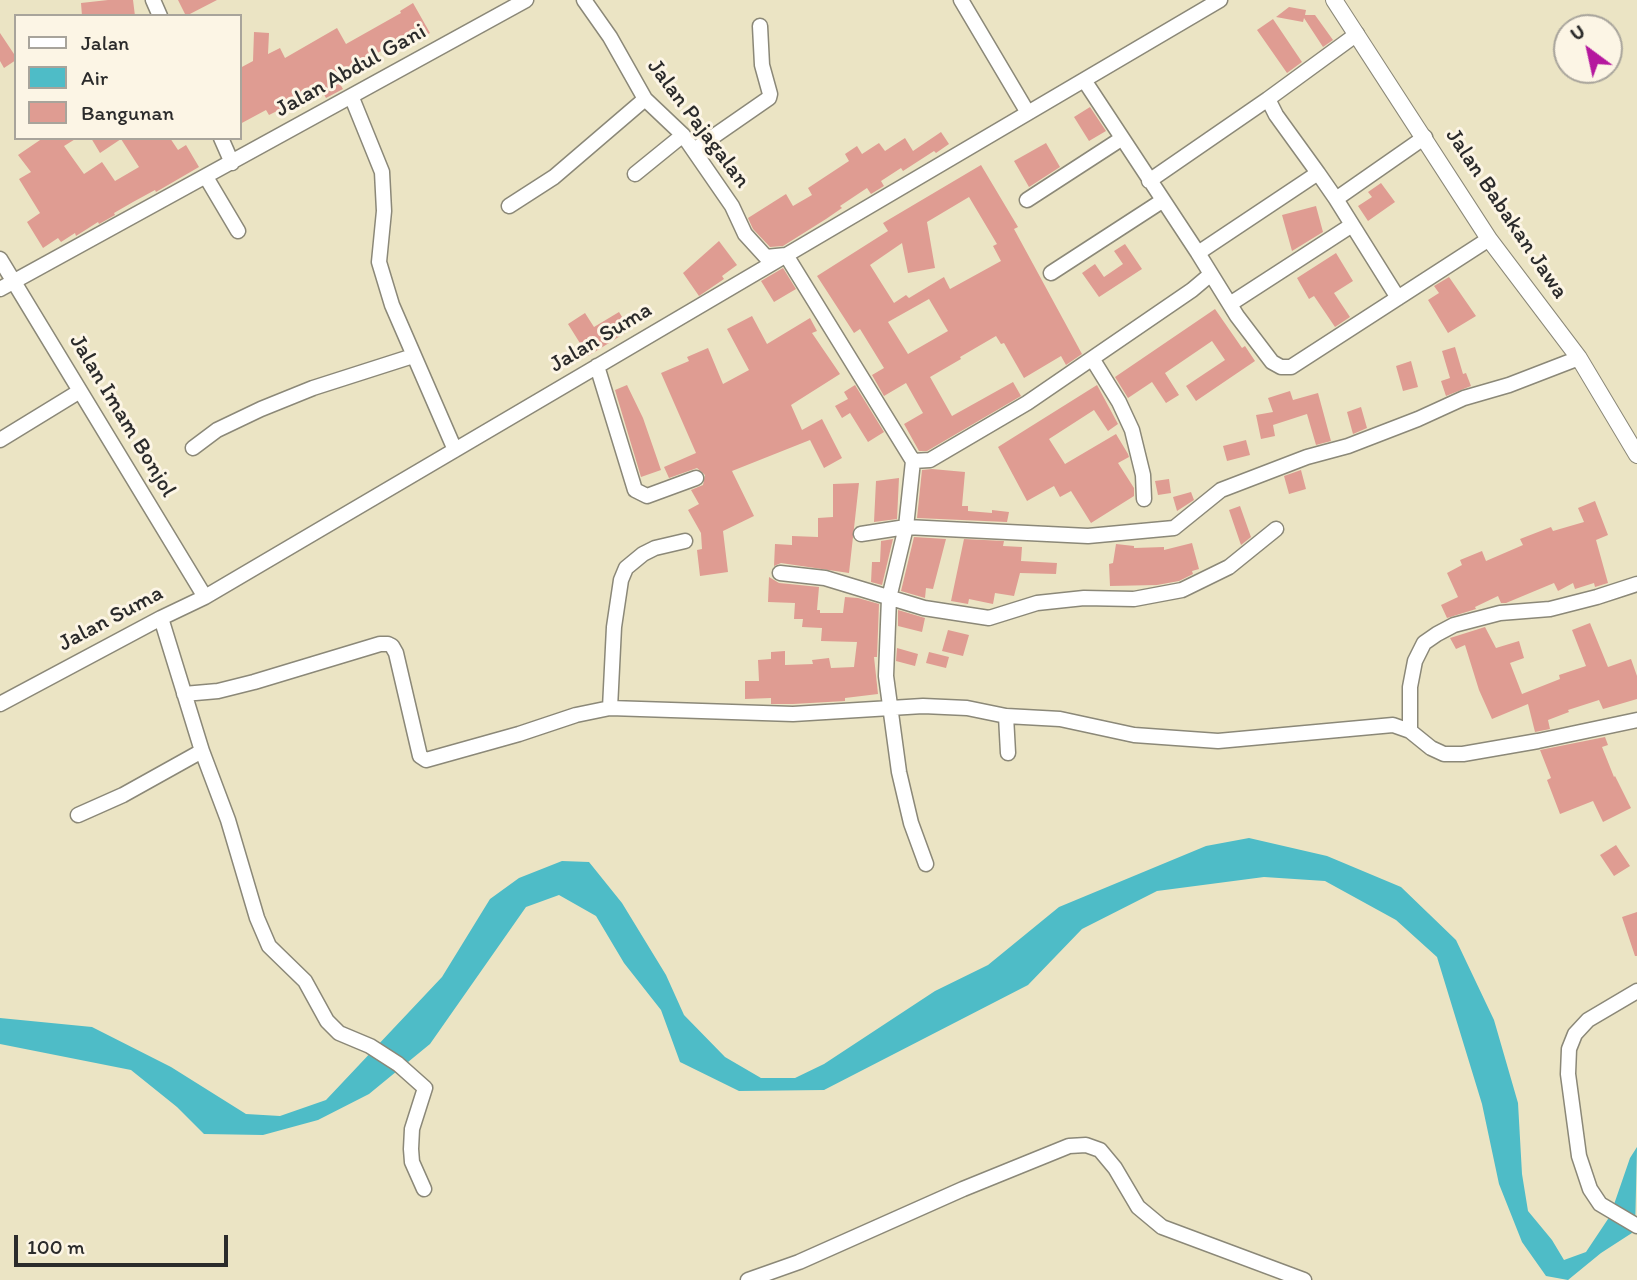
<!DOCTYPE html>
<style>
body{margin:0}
#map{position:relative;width:1637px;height:1280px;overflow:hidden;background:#ebe4c4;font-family:Itim,sans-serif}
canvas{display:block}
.legend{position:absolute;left:14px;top:14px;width:228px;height:126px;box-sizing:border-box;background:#fcf5e5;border:2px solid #a8a49b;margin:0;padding:9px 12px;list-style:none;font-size:21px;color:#2b2b2b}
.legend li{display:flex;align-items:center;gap:14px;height:35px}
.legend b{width:35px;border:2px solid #a8a49b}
.north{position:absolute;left:1553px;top:14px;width:70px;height:70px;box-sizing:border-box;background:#fcf5e5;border:2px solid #a8a49b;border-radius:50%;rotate:327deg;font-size:19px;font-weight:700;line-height:28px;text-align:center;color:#2b2b2b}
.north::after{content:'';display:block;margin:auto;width:24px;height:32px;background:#b5179e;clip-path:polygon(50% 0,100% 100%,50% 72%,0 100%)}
.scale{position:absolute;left:14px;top:1235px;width:214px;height:32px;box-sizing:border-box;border:4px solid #2b2b2b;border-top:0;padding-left:9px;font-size:21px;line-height:24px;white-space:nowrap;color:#2b2b2b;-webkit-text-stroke:5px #fcf5e5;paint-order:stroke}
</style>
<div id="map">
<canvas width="1637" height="1280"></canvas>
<ul class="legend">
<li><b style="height:9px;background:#fff"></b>Jalan</li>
<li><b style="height:19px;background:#4ebcc7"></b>Air</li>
<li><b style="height:19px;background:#df9c92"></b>Bangunan</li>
</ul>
<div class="north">U</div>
<div class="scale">100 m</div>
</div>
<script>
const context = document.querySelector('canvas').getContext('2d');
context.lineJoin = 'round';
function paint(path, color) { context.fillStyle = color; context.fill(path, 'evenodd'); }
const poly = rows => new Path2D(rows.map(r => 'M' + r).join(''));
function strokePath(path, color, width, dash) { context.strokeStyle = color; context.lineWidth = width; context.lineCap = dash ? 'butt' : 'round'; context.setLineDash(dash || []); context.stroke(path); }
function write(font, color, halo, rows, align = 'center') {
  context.font = font + ' Itim,sans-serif'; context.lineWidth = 6; context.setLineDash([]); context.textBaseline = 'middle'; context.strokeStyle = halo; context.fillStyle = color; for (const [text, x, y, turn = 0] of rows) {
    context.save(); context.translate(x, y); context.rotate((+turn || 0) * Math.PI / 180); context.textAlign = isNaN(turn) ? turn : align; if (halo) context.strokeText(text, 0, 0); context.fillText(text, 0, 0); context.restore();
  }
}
const water = poly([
 [1249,838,1327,856,1401,887,1456,940,1494,1020,1518,1103,1522,1174,1528,1211,1552,1240,1564,1260,1586,1252,1610,1216,1630,1158,1637,1147,1635,1231,1601,1253,1568,1280,1546,1276,1522,1242,1499,1184,1482,1104,1437,957,1396,920,1325,881,1264,877,1157,891,1082,929,1028,985,824,1090,739,1091,680,1062,661,1010,624,963,596,916,559,895,526,907,430,1044,369,1094,318,1120,263,1135,204,1134,177,1107,131,1070,0,1044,0,1018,92,1027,171,1067,246,1114,280,1116,326,1100,442,977,490,899,519,878,562,861,589,862,622,903,666,975,684,1015,725,1057,761,1078,795,1078,824,1064,935,991,988,965,1059,907,1206,846]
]);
const building = poly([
 [108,0,133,0,135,16,82,16,81,3],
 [178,0,217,0,186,16],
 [413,3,430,33,392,56,390,53,384,56,381,51,335,76,343,89,326,98,321,89,269,115,266,110,240,124,240,68,253,61,254,32,269,33,268,54,280,48,285,58,337,28,346,44,401,13,400,11],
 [1289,7,1306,10,1305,15,1315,15,1333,40,1323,47,1304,18,1303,22,1276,17],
 [1273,19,1302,62,1287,73,1257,30],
 [0,33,16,57,16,60,4,68,0,61],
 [1090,107,1106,131,1089,141,1074,117],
 [941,132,949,144,936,153,934,151,903,171,901,168,881,181,884,186,871,194,867,188,840,206,842,208,826,219,783,246,770,247,753,229,748,218,786,194,793,206,812,195,808,188,849,161,845,154,857,146,862,154,879,143,885,151,905,138,913,151],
 [43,138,77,138,64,146,84,174,102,162,115,181,139,167,121,139,100,153,91,138,170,138,178,150,186,145,199,167,156,192,155,190,133,202,114,213,115,215,99,224,98,222,76,236,75,233,61,242,58,238,43,248,27,222,40,213,19,179,31,172,18,155],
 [1046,143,1060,167,1029,187,1014,161],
 [981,165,1018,227,1014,229,1082,354,1066,365,1061,356,1024,378,1004,343,1001,344,996,336,960,357,961,359,930,377,952,416,1013,382,1021,396,927,451,919,451,904,424,923,413,906,383,884,396,872,375,884,368,860,329,854,333,817,276,888,231,883,223],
 [969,197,997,244,993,246,1001,261,950,289,944,277,909,298,906,295,894,303,870,265,902,243,908,273,935,268,927,222],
 [929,299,948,331,908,354,888,322],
 [1381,183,1395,202,1368,221,1358,206,1372,197,1368,192],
 [1316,206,1323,232,1292,251,1282,215],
 [719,241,737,265,722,276,724,279,699,296,683,273],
 [1125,244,1142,269,1099,297,1082,273,1095,264,1104,277,1123,264,1114,251],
 [1336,253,1353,281,1334,293,1350,317,1335,327,1314,296,1309,299,1297,278],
 [783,268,796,289,774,302,761,281],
 [1449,277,1476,316,1448,333,1428,300,1439,293,1434,286],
 [1215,309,1242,348,1245,346,1255,361,1196,401,1186,386,1225,360,1212,341,1165,373,1179,395,1166,403,1152,382,1128,398,1115,377],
 [619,312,630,330,588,356,568,324,585,313,594,327],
 [752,316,767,344,810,318,817,331,812,333,840,374,791,405,802,430,822,419,842,458,824,468,810,440,732,471,754,516,723,531,728,572,700,576,697,550,702,549,701,533,688,510,699,504,691,490,703,485,705,475,697,468,669,478,664,467,696,453,661,373,689,361,687,357,708,348,723,384,749,370,727,329],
 [1455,347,1463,374,1466,373,1471,386,1446,396,1441,381,1450,378,1442,351],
 [1411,361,1418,387,1403,391,1396,366],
 [627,385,643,418,661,470,641,477,615,390],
 [855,385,884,432,868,442,850,413,842,418,835,406,848,399,844,392],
 [1097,385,1118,424,1108,431,1094,410,1049,439,1065,464,1116,434,1128,454,1129,457,1118,463,1134,488,1134,496,1091,523,1071,491,1060,497,1054,486,1027,501,998,447],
 [1290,391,1293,400,1318,393,1331,441,1316,445,1307,414,1273,425,1275,436,1261,439,1256,415,1273,412,1268,398],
 [1361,407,1367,428,1353,434,1347,412],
 [1246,440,1250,455,1227,461,1223,446],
 [932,469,965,472,962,506,968,506,968,511,992,513,992,510,1009,512,1007,522,917,518,922,470],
 [1301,470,1306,489,1289,494,1284,476],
 [899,478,897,519,874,522,876,481],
 [1169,479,1171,493,1158,495,1155,481],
 [859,483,849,573,781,563,774,566,775,544,792,545,792,536,818,537,818,518,833,517,833,484],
 [1191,492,1194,500,1177,511,1173,497],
 [1595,501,1608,535,1596,540,1608,583,1595,587,1594,583,1575,589,1573,583,1558,591,1554,583,1506,603,1501,603,1498,596,1475,607,1476,609,1447,618,1441,605,1458,597,1447,573,1462,565,1460,560,1482,551,1486,561,1523,545,1520,539,1551,527,1553,531,1584,522,1578,508],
 [1240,506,1251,537,1241,545,1229,510],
 [914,537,946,539,933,589,926,588,925,598,901,591],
 [893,539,882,585,871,582,872,562,880,562,881,541],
 [964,539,1004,541,1003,546,1022,547,1021,561,1057,563,1056,574,1020,573,1014,596,995,593,993,604,969,599,968,604,951,601],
 [1192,543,1199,569,1192,571,1193,574,1179,581,1157,585,1110,586,1109,564,1113,563,1116,544,1134,546,1134,548,1164,547,1164,550],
 [769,577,779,583,819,587,817,610,820,610,820,613,843,613,845,597,858,598,879,604,877,657,874,657,878,694,845,698,845,701,793,704,771,704,771,698,745,699,745,681,759,681,758,660,771,659,771,652,785,651,785,665,813,664,812,660,829,658,831,668,854,667,857,642,821,641,822,628,802,627,803,619,794,619,795,603,768,602],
 [898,610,925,618,922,632,898,626],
 [1590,623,1608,667,1631,659,1637,676,1637,699,1603,709,1599,700,1568,710,1569,712,1548,720,1550,729,1535,732,1528,704,1492,719,1479,690,1465,645,1456,649,1450,638,1485,627,1496,648,1519,641,1524,658,1510,663,1522,694,1560,679,1559,675,1586,666,1572,630],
 [948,630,969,635,963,656,942,651],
 [897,648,918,654,915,666,896,661],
 [929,652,949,657,946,668,926,663],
 [1605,737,1608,745,1602,747,1614,777,1615,776,1631,808,1603,822,1593,801,1560,814,1547,780,1551,778,1540,750],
 [1616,845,1630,866,1614,876,1600,855],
 [1637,912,1637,956,1635,956,1622,917]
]);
const minor = poly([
 [153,0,160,16],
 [584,0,610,37,645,99,683,135,732,206,745,234,766,257,786,255,913,461,906,527,1088,536,1174,528,1221,490,1307,457,1348,446,1418,419,1464,398,1509,385,1579,358],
 [961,0,1028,113],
 [1084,80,1198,253],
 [352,98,382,172,384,211,379,262,392,305,455,450],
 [221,138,232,163],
 [694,150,769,98,770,94,762,65,760,26],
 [1318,173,1276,115,1268,99,1357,34],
 [635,174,683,135],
 [206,177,238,231],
 [1149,181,1268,99],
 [1336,199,1398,298],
 [1027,200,1121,139],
 [509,206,554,177,645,99],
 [0,259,205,597],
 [1051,273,1162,201],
 [1211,274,1237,316,1272,362,1281,367,1291,367,1489,239],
 [0,289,526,0],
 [1230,304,1352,225],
 [1093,360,1119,402,1132,430,1143,475,1144,499],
 [597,366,635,490,647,496,696,478],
 [0,440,80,391],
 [193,448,217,430,261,409,313,388,413,356],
 [913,461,930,460,1027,403,1192,290,1211,274,1198,253,1318,173,1336,199,1425,137],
 [861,534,906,527,889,598,886,676,899,772,911,823,926,864],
 [685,541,655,548,643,554,626,568,621,580,614,627,610,708,793,714,923,706,967,708,1006,716,1060,719,1134,735,1218,741,1393,725,1410,731,1431,748,1444,754,1463,754,1538,741,1637,720],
 [780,573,825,578,924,608,989,618,1037,603,1084,598,1134,599,1182,590,1229,567,1276,529],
 [184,694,218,691,254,682,380,644,388,644,392,646,396,653,420,756,426,760,519,734,576,715,610,708],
 [0,704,161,618,205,597,1220,0],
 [1006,716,1008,753],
 [1410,731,1410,687,1415,661,1424,643,1437,634,1454,625,1500,613,1550,609,1597,597,1637,584],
 [202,751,228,820,257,918,269,946,305,981,327,1021,339,1033,370,1046,398,1064,425,1088,412,1129,411,1149,412,1162,424,1189],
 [78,815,123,795,202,751,161,618],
 [1637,991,1588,1020,1575,1034,1569,1049,1568,1074,1579,1156,1590,1189,1600,1204,1637,1226],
 [748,1280,799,1262,963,1189,1069,1146,1086,1145,1100,1150,1115,1168,1138,1207,1162,1227,1304,1280]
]);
const tertiary = poly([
 [1334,0,1489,239,1579,358,1637,455]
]);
const streetNames = [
 ["Jalan Abdul Gani",351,71,-29],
 ["Jalan Pajagalan",698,124,53],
 ["Jalan Babakan Jawa",1506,214,56],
 ["Jalan Suma",601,338,-31],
 ["Jalan Imam Bonjol",122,416,59],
 ["Jalan Suma",111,619,-28]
];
paint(water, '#4ebcc7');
paint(building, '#df9c92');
strokePath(minor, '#8b8878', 17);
strokePath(tertiary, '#8b8878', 18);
strokePath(minor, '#fff', 14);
strokePath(tertiary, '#fff', 16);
write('23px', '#2b2b2b', '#fcf5e5', streetNames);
</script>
